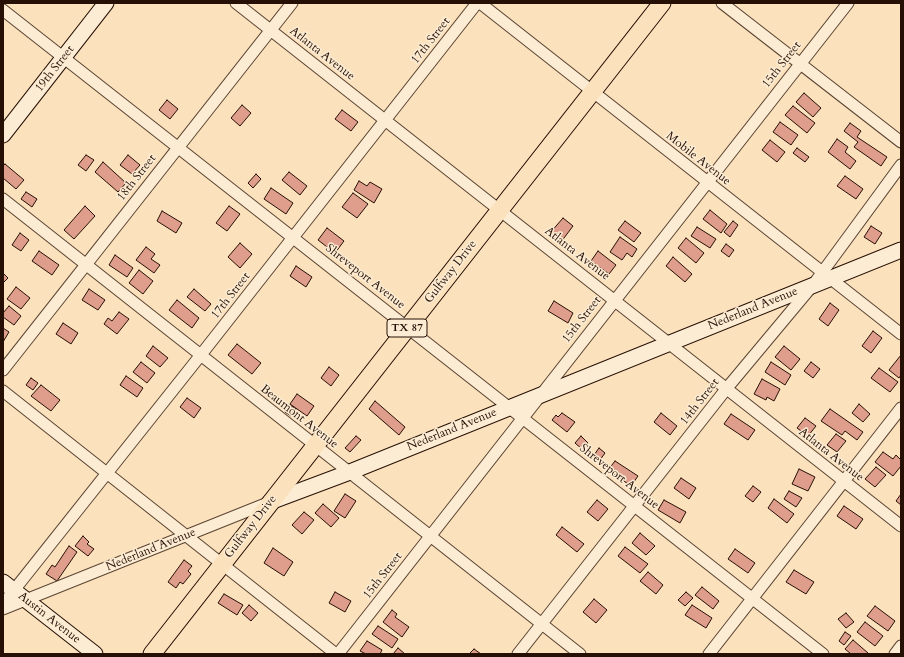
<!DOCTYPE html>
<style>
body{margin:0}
#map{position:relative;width:904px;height:657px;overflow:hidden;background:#fbe1bc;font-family:Cardo,serif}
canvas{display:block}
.frame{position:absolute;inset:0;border:4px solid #260f05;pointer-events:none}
</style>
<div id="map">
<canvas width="904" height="657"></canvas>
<div class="frame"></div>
</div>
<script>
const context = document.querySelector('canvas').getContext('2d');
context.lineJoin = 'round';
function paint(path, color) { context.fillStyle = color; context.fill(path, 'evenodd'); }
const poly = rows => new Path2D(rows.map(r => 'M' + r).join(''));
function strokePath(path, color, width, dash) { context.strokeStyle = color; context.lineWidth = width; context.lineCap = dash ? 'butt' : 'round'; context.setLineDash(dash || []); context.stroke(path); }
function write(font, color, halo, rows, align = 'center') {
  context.font = font + ' Cardo,serif'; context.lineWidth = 3; context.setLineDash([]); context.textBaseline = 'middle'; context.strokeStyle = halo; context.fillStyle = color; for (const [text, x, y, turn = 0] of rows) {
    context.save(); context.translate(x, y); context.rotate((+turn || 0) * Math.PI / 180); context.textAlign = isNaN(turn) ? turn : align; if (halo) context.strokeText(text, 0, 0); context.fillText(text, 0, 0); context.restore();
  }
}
const building = poly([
 [804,93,821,108,813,117,796,102,804,93],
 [167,100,178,109,170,119,159,110,167,100],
 [242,105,251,113,240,126,231,118,242,105],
 [793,106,815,123,807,133,785,115,793,106],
 [342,110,358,122,351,131,335,119,342,110],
 [780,122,798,135,791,145,773,132,780,122],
 [850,123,861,131,857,137,887,157,881,166,854,147,858,142,844,131,850,123],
 [837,139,848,147,845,152,856,161,850,169,828,152,837,139],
 [770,140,785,152,777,162,762,150,770,140],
 [797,148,809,157,805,162,793,153,797,148],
 [86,155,94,160,86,171,78,165,86,155],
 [128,155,140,165,132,174,120,165,128,155],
 [103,162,126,183,118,192,95,172,103,162],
 [5,164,24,180,16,189,3,178,3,166,5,164],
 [289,172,307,186,300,195,282,180,289,172],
 [256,174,261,179,253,188,248,183,256,174],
 [845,176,863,189,856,199,837,186,845,176],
 [359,181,367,186,370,182,382,189,374,203,354,190,359,181],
 [271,188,293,203,286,214,264,199,271,188],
 [26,192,37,199,32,207,21,199,26,192],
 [353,193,368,204,357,218,342,207,353,193],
 [85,206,95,216,74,239,64,230,85,206],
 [229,206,240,214,227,231,216,223,229,206],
 [710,210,727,224,721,233,703,219,710,210],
 [162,211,182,223,176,233,157,221,162,211],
 [563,218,573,226,561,242,550,233,563,218],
 [625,221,641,233,634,242,618,230,625,221],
 [733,221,738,225,730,237,724,232,733,221],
 [871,226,882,233,875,244,864,237,871,226],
 [697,227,716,239,710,248,691,236,697,227],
 [327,228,344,241,335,253,318,240,327,228],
 [20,233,29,240,21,251,12,245,20,233],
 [620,237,637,249,632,257,627,253,622,260,610,252,620,237],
 [686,238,704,253,696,263,678,248,686,238],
 [240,243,252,254,240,268,228,257,240,243],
 [726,244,734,250,729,257,721,251,726,244],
 [146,247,155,254,151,259,160,265,154,273,136,260,146,247],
 [39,251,59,265,52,275,32,261,39,251],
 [598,251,616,265,609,274,591,261,598,251],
 [115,255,133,268,127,277,109,265,115,255],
 [673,257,692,274,685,282,666,266,673,257],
 [296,266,312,277,306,287,290,276,296,266],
 [139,270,153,281,143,294,129,283,139,270],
 [3,273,8,278,3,283,3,273],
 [16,287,30,298,21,309,7,299,16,287],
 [89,289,105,300,98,310,82,300,89,289],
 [194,289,211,304,205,311,187,297,194,289],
 [177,300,199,318,192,328,169,310,177,300],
 [554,301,573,313,568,323,548,311,554,301],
 [830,303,839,310,828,326,819,319,830,303],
 [9,306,21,316,14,325,3,317,3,313,9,306],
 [119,312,129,319,117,334,104,324,108,318,112,321,119,312],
 [63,323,78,333,71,344,56,334,63,323],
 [3,328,9,332,3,342,3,328],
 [873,331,882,338,871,353,862,346,873,331],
 [237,344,261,363,252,374,228,355,237,344],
 [153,346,168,358,160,367,146,356,153,346],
 [784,346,800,359,791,370,775,357,784,346],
 [901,355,901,375,899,378,889,370,901,355],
 [141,362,155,373,147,383,133,372,141,362],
 [771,362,791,375,785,385,765,372,771,362],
 [811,362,820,369,813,378,804,371,811,362],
 [329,367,339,375,331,386,321,378,329,367],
 [879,368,898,382,890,392,871,378,879,368],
 [126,376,143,388,137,397,120,385,126,376],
 [31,378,38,383,33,390,26,385,31,378],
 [762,379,780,389,774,401,767,397,766,400,754,394,762,379],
 [41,385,60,400,51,411,31,396,41,385],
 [297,394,314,406,307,416,290,404,297,394],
 [187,398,201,408,194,418,180,407,187,398],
 [375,401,405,427,399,435,369,409,375,401],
 [859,404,870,414,863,422,852,413,859,404],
 [290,405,296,409,291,416,285,412,290,405],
 [830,409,863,432,857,440,845,431,842,435,821,421,830,409],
 [562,413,575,422,567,432,552,420,556,415,558,417,562,413],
 [661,413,677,426,670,435,654,422,661,413],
 [731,414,755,430,748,440,724,424,731,414],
 [805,418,816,426,808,436,797,428,805,418],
 [836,434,846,441,837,452,827,445,836,434],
 [356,436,361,440,350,452,345,448,356,436],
 [581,436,588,443,582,449,575,443,581,436],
 [599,448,605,453,600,460,594,455,599,448],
 [883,452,893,459,896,455,901,460,901,466,893,476,875,462,883,452],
 [615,461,638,476,631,486,608,470,615,461],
 [876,467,886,475,875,487,865,479,876,467],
 [799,469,815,477,808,491,792,484,799,469],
 [681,478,696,488,689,499,674,488,681,478],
 [753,486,761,492,753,502,745,496,753,486],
 [789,491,802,498,796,507,784,499,789,491],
 [345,494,356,501,345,518,334,511,345,494],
 [901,494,901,505,896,501,901,494],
 [774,499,794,514,787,523,768,508,774,499],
 [597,500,608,509,598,521,587,512,597,500],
 [664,500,686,512,680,523,658,510,664,500],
 [323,504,339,518,331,527,315,513,323,504],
 [844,506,863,519,856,529,837,516,844,506],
 [304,512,314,520,302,534,292,525,304,512],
 [562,527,584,544,577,552,556,535,562,527],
 [640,533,655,546,646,555,632,543,640,533],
 [83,536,89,542,87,544,94,549,88,556,75,546,83,536],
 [69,546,77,552,57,581,46,574,52,565,55,567,69,546],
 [625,547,648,564,640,573,618,556,625,547],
 [273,548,293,562,284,576,264,563,273,548],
 [735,549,755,563,748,573,728,559,735,549],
 [184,560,192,566,188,571,191,574,183,584,180,582,176,588,168,582,184,560],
 [794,570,814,582,806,594,786,582,794,570],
 [648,572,663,585,656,594,640,581,648,572],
 [702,587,719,601,713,609,695,595,702,587],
 [335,592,351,601,345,612,329,603,335,592],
 [686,592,693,598,685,606,678,600,686,592],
 [224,594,243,605,237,615,218,603,224,594],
 [594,599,607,610,596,623,583,612,594,599],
 [249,605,258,613,251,621,242,613,249,605],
 [692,605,712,618,706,628,685,615,692,605],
 [875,606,895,621,888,631,867,616,875,606],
 [392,610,397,614,395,617,409,627,402,637,383,622,392,610],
 [846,613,854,622,846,628,838,619,846,613],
 [865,622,883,636,875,646,857,632,865,622],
 [378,626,398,639,392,648,372,634,378,626],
 [845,632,851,636,844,645,839,641,845,632],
 [853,640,868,653,867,654,851,654,845,649,853,640],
 [367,641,382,650,380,654,366,654,360,651,367,641],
 [398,648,405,654,393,654,398,648],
 [474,649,481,654,469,654,474,649]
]);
const street = poly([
 [236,3,901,526],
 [480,3,901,334],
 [722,3,901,142],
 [3,10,823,654],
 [3,199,580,654],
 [3,370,292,3],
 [3,391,336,654],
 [3,604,200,356,477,3],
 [3,609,270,502],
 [338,654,848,3],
 [518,654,727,388,813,285,901,165],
 [709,654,901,408],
 [895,654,901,646]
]);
const secondary = poly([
 [3,135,106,3],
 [270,502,350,472,901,250],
 [3,582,95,654]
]);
const primary = poly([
 [152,654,662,3]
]);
const shields = [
 [407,328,40]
];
const shieldNames = [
 ["TX 87",407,328]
];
const streetNames = [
 ["17th Street",431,41,-52],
 ["Atlanta Avenue",322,54,38],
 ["15th Street",782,65,-52],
 ["19th Street",55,69,-52],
 ["Mobile Avenue",698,159,38],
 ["18th Street",137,178,-52],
 ["Atlanta Avenue",577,254,38],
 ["Gulfway Drive",451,272,-52],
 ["Shreveport Avenue",365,277,38],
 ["17th Street",231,296,-52],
 ["Nederland Avenue",753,309,-22],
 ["15th Street",582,320,-52],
 ["14th Street",700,402,-52],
 ["Beaumont Avenue",299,417,38],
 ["Nederland Avenue",452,430,-22],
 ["Atlanta Avenue",831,455,38],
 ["Shreveport Avenue",619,477,38],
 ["Gulfway Drive",251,527,-52],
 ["Nederland Avenue",151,550,-22],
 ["15th Street",383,576,-52],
 ["Austin Avenue",49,618,38]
];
paint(building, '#df9d8b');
strokePath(building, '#260f05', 1);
strokePath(street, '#5b4433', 13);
strokePath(secondary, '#260f05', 17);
strokePath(primary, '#260f05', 19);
strokePath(street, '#fcecd3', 11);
strokePath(secondary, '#fcecd3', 15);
strokePath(primary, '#fbe1bc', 17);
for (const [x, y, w] of shields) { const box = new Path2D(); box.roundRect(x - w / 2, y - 9, w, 18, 3); context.fillStyle = '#fcecd3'; context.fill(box); strokePath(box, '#260f05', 1); }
write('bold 11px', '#260f05', null, shieldNames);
write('12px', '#260f05', '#fcecd3', streetNames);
</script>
